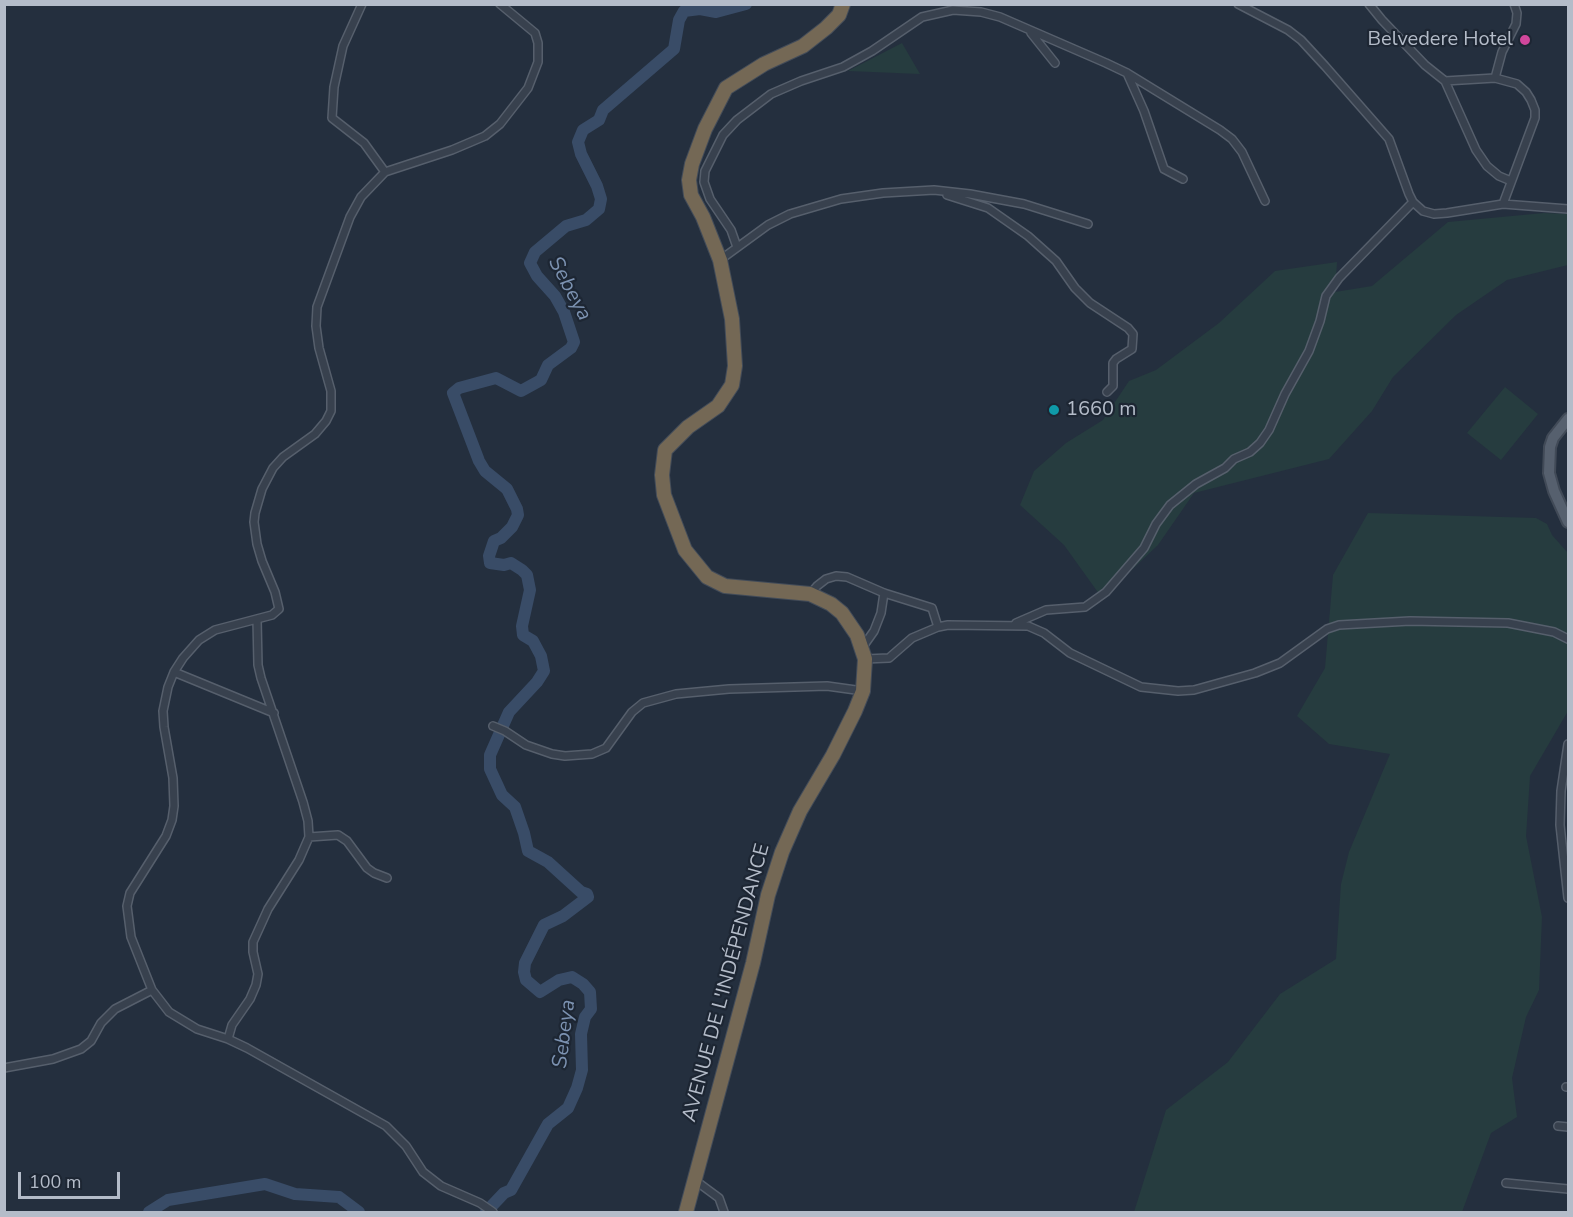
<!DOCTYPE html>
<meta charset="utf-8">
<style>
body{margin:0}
#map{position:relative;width:1573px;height:1217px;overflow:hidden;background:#242f3e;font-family:"Nunito Sans",sans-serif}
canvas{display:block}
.frame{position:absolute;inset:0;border:6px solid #b4bcc9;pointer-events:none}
.scale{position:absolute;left:18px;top:1172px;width:102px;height:27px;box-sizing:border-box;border:3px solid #b4bcc9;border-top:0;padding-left:8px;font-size:18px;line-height:21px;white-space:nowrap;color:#b4bcc9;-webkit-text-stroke:4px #1d2633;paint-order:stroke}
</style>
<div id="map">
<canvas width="1573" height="1217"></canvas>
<div class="frame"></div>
<div class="scale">100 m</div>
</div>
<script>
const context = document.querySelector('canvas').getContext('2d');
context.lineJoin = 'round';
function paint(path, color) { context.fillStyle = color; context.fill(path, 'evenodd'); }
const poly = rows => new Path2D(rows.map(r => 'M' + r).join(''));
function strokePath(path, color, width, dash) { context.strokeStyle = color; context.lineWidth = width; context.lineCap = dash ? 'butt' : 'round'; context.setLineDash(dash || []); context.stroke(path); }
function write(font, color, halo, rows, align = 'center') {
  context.font = font + ' "Nunito Sans",sans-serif'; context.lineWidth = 4.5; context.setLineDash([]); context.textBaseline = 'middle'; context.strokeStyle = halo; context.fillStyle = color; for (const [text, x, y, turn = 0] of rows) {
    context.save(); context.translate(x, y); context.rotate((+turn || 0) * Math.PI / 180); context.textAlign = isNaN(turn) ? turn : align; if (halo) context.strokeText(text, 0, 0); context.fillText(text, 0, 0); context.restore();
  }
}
const green = poly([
 [902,43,920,74,848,71],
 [1544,213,1568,214,1568,265,1507,280,1456,315,1393,377,1372,411,1329,459,1194,493,1158,545,1102,598,1064,545,1020,505,1034,471,1066,443,1103,420,1129,381,1156,370,1219,323,1275,271,1337,262,1335,292,1372,286,1448,222],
 [1505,387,1538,414,1501,460,1467,433],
 [1368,513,1536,518,1547,524,1552,535,1568,553,1568,711,1530,776,1526,836,1542,917,1539,990,1526,1017,1512,1078,1517,1117,1491,1133,1462,1212,1134,1212,1166,1110,1228,1062,1280,994,1336,959,1341,884,1349,852,1390,754,1329,744,1297,716,1325,668,1333,575]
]);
const river = poly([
 [149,1212,168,1200,265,1184,295,1194,339,1197,359,1212],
 [486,1212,504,1193,511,1190,548,1124,568,1108,577,1088,582,1070,581,1034,585,1017,591,1009,590,992,583,984,572,977,559,980,540,992,526,980,524,972,525,963,544,925,563,916,588,897,587,894,581,892,548,862,528,851,524,833,515,807,502,795,490,769,490,755,509,712,537,682,544,671,541,656,533,641,523,635,522,626,530,590,527,575,522,570,511,563,504,565,490,563,489,556,494,541,501,538,512,527,518,515,517,509,507,489,485,471,479,461,453,393,459,388,496,378,521,391,541,380,548,365,571,348,574,342,564,312,555,296,537,276,530,263,535,252,566,226,586,220,599,209,601,199,597,186,581,154,578,142,583,130,599,120,603,110,674,49,679,20,684,11,700,9,716,12,746,4]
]);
const street = poly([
 [362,4,343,46,334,87,332,118,364,143,385,172],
 [1238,4,1288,30,1301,40,1325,66,1389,139,1409,194,1413,202,1423,211,1434,214,1447,213,1503,204,1568,209],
 [1369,4,1382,20,1425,65,1445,81,1476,150,1487,166,1499,176,1511,181],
 [1031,33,1055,63],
 [1127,73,1144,111,1164,169,1183,179],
 [1495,78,1502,52,1516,24,1517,13,1514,4],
 [1445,81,1495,78,1517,84,1526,92,1531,100,1535,110,1535,118,1503,204],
 [947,195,988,208,1028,236,1056,261,1075,288,1090,303,1128,328,1133,334,1132,349,1116,359,1113,363,1113,386,1107,392],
 [737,247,731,230,710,199,704,182,705,171,723,135,737,120,771,94,801,81,843,67,872,51,922,17,953,10,981,12,1000,17,1106,63,1127,73,1220,130,1232,139,1242,152,1265,201],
 [720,260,768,225,790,214,841,199,883,193,934,190,970,194,1024,204,1088,224],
 [810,594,817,586,826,579,836,576,847,577,884,593,932,608,938,627],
 [1016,623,1046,610,1085,607,1106,592,1144,548,1156,524,1170,505,1196,484,1225,468,1234,459,1250,452,1260,443,1269,430,1285,394,1309,351,1320,321,1326,296,1339,278,1413,202],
 [862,648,874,631,881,613,884,593],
 [865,659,889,658,912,638,938,627,948,625,1028,626,1044,633,1070,653,1141,687,1178,691,1194,690,1255,673,1280,663,1327,629,1339,625,1410,621,1508,623,1554,632,1568,639],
 [174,672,274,713],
 [493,726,505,731,526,745,552,754,565,756,592,754,606,748,632,712,643,703,676,694,729,689,827,686,863,691],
 [1568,744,1561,791,1560,825,1568,898],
 [309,837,338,835,347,841,367,868,374,873,387,878],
 [228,1039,232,1025,250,999,256,985,258,974,253,952,253,942,268,909,299,860,309,837,308,821,303,802,261,678,258,665,257,619],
 [4,1068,53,1059,81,1049,91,1041,101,1023,115,1009,152,990],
 [1566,1087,1568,1087],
 [1558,1126,1568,1127],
 [696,1181,719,1198,724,1212],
 [1506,1183,1568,1189],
 [493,1212,480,1203,441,1186,423,1172,406,1146,386,1126,247,1048,228,1039,197,1029,169,1012,152,990,131,937,127,906,130,893,166,836,172,820,174,806,173,778,164,727,163,711,168,687,174,672,183,658,199,640,215,630,272,615,279,609,275,592,262,561,257,544,254,522,255,513,262,489,273,468,283,457,315,434,326,421,331,411,331,391,319,348,316,326,317,307,350,217,361,197,385,172,452,150,485,136,500,124,528,88,538,62,538,43,535,33,500,4]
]);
const primary = poly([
 [1568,419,1553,438,1550,447,1549,473,1554,491,1568,522]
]);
const highway = poly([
 [686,1212,753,963,768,895,782,852,800,811,833,755,855,711,863,691,865,659,857,635,842,613,831,604,810,594,725,586,707,577,685,550,664,495,662,475,665,450,688,427,718,406,732,385,735,366,732,319,720,260,703,217,691,195,689,180,692,164,705,129,726,88,764,64,803,46,826,28,839,15,843,4]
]);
const markers = [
 [1525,40,6,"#d1479c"],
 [1054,410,6,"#0f9aa8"]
];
const poiNames = [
 ["Belvedere Hotel",1513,40],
 ["1660 m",1066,410,"left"]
];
const streetNames = [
 ["AVENUE DE L'INDÉPENDANCE",727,983,-75]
];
const waterNames = [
 ["Sebeya",569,289,62],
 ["Sebeya",565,1034,-83]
];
paint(green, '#263c3f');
strokePath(river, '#394c67', 12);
strokePath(street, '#565f6c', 10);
strokePath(primary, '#414a57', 14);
strokePath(highway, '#434c59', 16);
strokePath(street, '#38414e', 7);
strokePath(primary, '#56606e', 10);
strokePath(highway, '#746855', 14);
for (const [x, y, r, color] of markers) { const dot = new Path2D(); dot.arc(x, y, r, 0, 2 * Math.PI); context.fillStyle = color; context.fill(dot); strokePath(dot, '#1d2633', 2); }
write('20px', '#b4bcc9', '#1d2633', poiNames, 'right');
write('20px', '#b4bcc9', '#1d2633', streetNames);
write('italic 21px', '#7c92b1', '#1d2633', waterNames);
</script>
